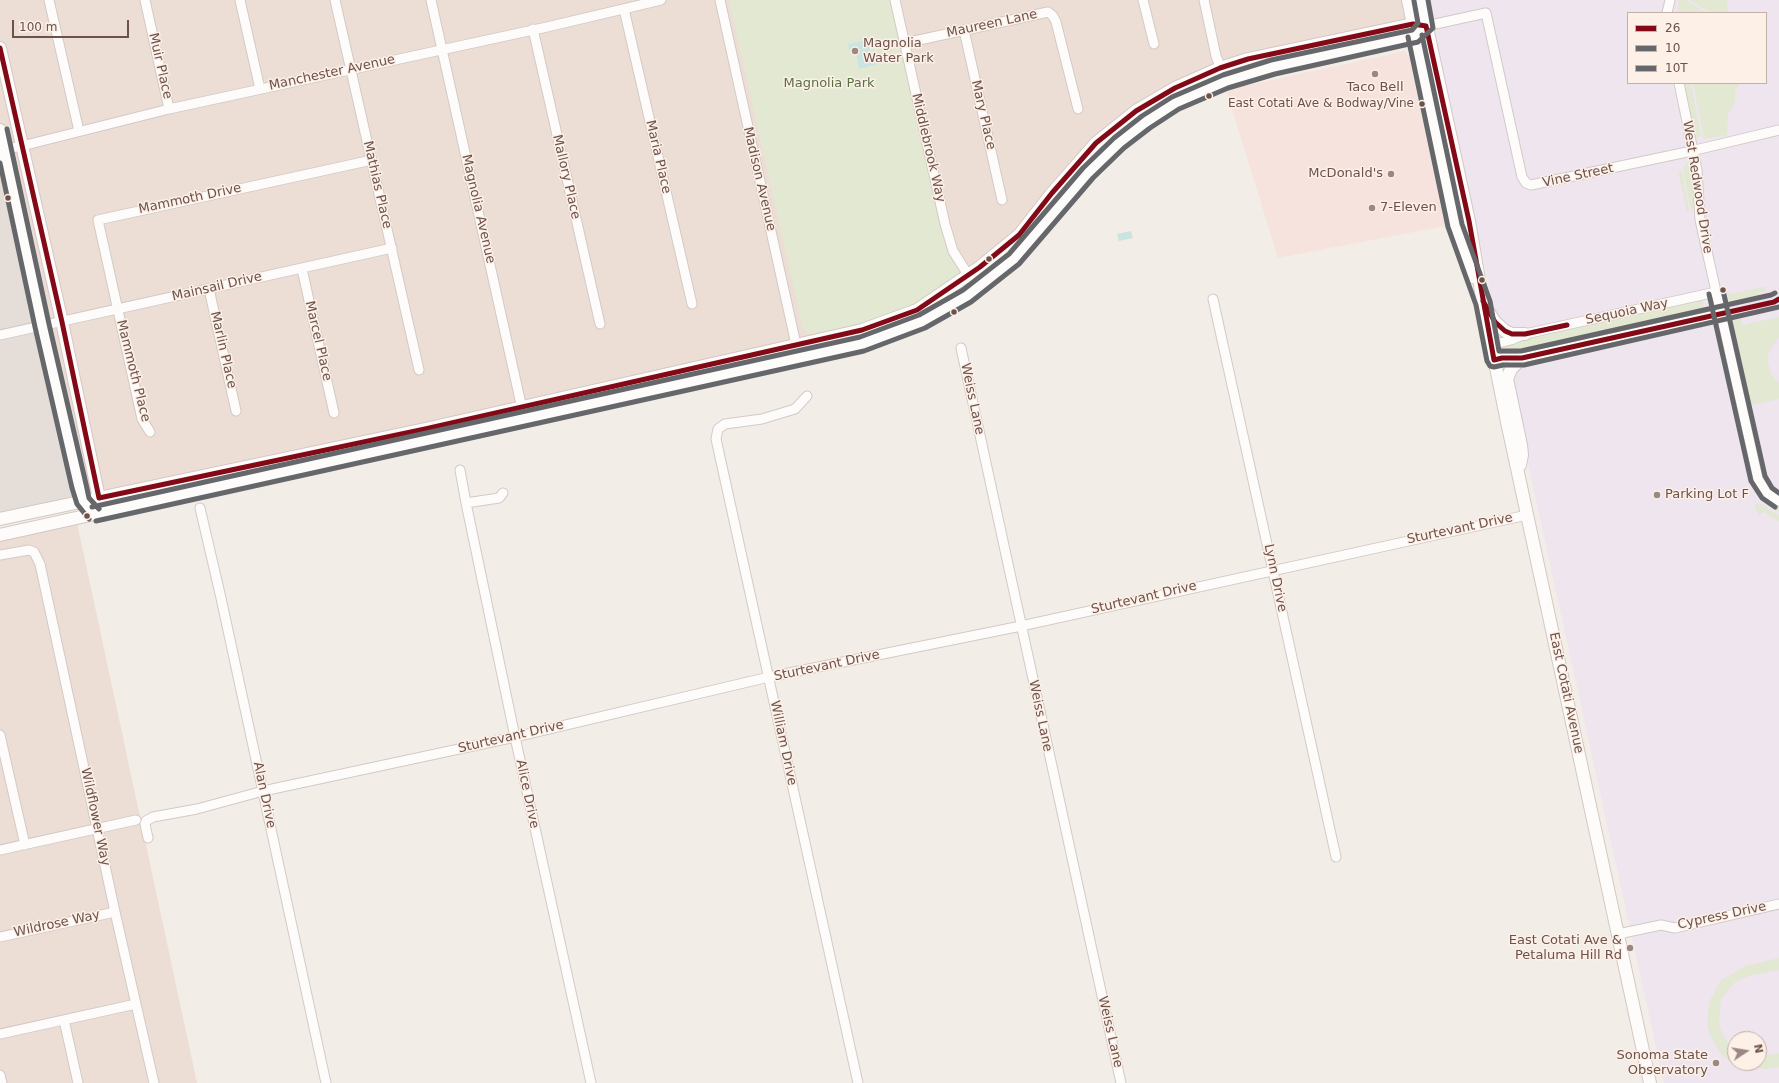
<!DOCTYPE html>
<style>
body{margin:0}
#map{position:relative;width:1779px;height:1083px;overflow:hidden;background:#f3ede7;font-family:"DejaVu Sans",sans-serif}
canvas{display:block}
.legend{position:absolute;left:1627px;top:12px;width:140px;height:72px;box-sizing:border-box;background:#fcf0e7;border:1px solid #c3b0a9;margin:0;padding:5px 7px;list-style:none;font-size:12px;color:#6d514b}
.legend li{display:flex;align-items:center;gap:8px;height:20px}
.legend b{width:20px;border:1px solid #c3b0a9}
.north{position:absolute;left:1727px;top:1031px;width:40px;height:40px;box-sizing:border-box;background:#fcf0e7;border:1px solid #c3b0a9;border-radius:50%;rotate:78deg;font-size:11px;font-weight:700;line-height:16px;text-align:center;color:#6d514b}
.north::after{content:'';display:block;margin:auto;width:14px;height:18px;background:#9c8882;clip-path:polygon(50% 0,100% 100%,50% 72%,0 100%)}
.scale{position:absolute;left:12px;top:20px;width:117px;height:18px;box-sizing:border-box;border:2px solid #6d514b;border-top:0;padding-left:5px;font-size:12px;line-height:14px;white-space:nowrap;color:#6d514b;-webkit-text-stroke:3px #fcf0e7;paint-order:stroke}
</style>
<div id="map">
<canvas width="1779" height="1083"></canvas>
<ul class="legend">
<li><b style="height:5px;background:#840916"></b>26</li>
<li><b style="height:5px;background:#65676a"></b>10</li>
<li><b style="height:5px;background:#65676a"></b>10T</li>
</ul>
<div class="north">N</div>
<div class="scale">100 m</div>
</div>
<script>
const context = document.querySelector('canvas').getContext('2d');
context.lineJoin = 'round';
function paint(path, color) { context.fillStyle = color; context.fill(path, 'evenodd'); }
const poly = rows => new Path2D(rows.map(r => 'M' + r).join(''));
function strokePath(path, color, width, dash) { context.strokeStyle = color; context.lineWidth = width; context.lineCap = dash ? 'butt' : 'round'; context.setLineDash(dash || []); context.stroke(path); }
function write(font, color, halo, rows, align = 'center') {
  context.font = font + ' "DejaVu Sans",sans-serif'; context.lineWidth = 3; context.setLineDash([]); context.textBaseline = 'middle'; context.strokeStyle = halo; context.fillStyle = color; for (const [text, x, y, turn = 0] of rows) {
    context.save(); context.translate(x, y); context.rotate((+turn || 0) * Math.PI / 180); context.textAlign = isNaN(turn) ? turn : align; if (halo) context.strokeText(text, 0, 0); context.fillText(text, 0, 0); context.restore();
  }
}
const residential = poly([
 [0,0,1408,0,1413,24,1248,59,1175,88,1096,143,1019,235,917,310,862,330,73,503,0,149],
 [76,518,197,1083,0,1083,0,537]
]);
const commercial = poly([
 [1405,51,1410,59,1445,226,1278,258,1226,90]
]);
const industrial = poly([
 [0,130,83,501,0,519]
]);
const education = poly([
 [1426,0,1779,0,1779,1083,1664,1083],
 [1628,13,1766,13,1766,83,1628,83],
 [1735,1039,1759,1039,1759,1063,1735,1063]
]);
const green = poly([
 [729,0,894,0,959,265,960,274,948,286,917,303,851,329,819,337,809,334,803,329],
 [1679,0,1685,0,1708,13,1678,13],
 [1689,0,1727,0,1728,13,1712,13],
 [1683,83,1691,83,1701,135,1697,139,1695,136],
 [1693,83,1741,83,1735,90,1735,101,1728,115,1727,135,1704,139],
 [1689,161,1692,169,1694,207,1691,211,1683,168],
 [1682,170,1689,211,1687,212,1678,171],
 [1763,287,1765,287,1766,291,1759,292,1760,300,1729,306,1728,294],
 [1702,300,1705,312,1513,354,1509,354,1506,349,1506,345,1511,342],
 [1740,317,1742,325,1779,317,1779,337,1770,350,1767,359,1771,374,1779,383,1779,399,1753,405,1751,404,1733,324,1734,320],
 [1740,424,1746,440,1755,481,1754,486,1752,485,1738,426],
 [1764,498,1779,506,1779,512,1762,501,1761,499],
 [1755,503,1760,505,1761,504,1779,515,1779,521,1763,512,1759,515,1755,508],
 [1779,958,1779,970,1749,976,1735,982,1721,999,1719,1022,1722,1034,1732,1048,1735,1049,1735,1063,1728,1060,1720,1053,1709,1033,1707,1022,1709,1002,1721,980,1745,966],
 [1779,1053,1779,1067,1769,1069,1749,1068,1735,1063,1759,1063,1759,1057]
]);
const water = poly([
 [867,40,872,59,881,57,883,63,859,69,855,49,849,50,848,44],
 [1131,231,1133,238,1119,241,1117,234]
]);
const street = poly([
 [49,0,79,131],
 [145,0,169,109],
 [240,0,260,89],
 [335,0,419,370],
 [431,0,523,413],
 [720,0,799,358],
 [895,0,945,224,953,251,977,289],
 [1143,0,1154,44],
 [1204,0,1216,56,1226,81],
 [624,9,692,304],
 [1667,13,1670,0],
 [1426,26,1486,13,1522,177,1526,183,1531,185,1687,152,1779,130],
 [533,29,600,324],
 [964,30,1002,200],
 [905,43,1048,12,1053,16,1056,22,1078,109],
 [1679,83,1697,170,1700,220,1758,479,1767,493,1779,501],
 [0,150,22,146,169,109,547,27,661,0],
 [302,269,334,413],
 [209,289,236,411],
 [1213,299,1336,857],
 [0,335,392,248],
 [1491,345,1511,340,1525,334,1716,292],
 [961,348,1121,1083],
 [1494,360,1502,358,1522,358,1721,314],
 [807,396,795,409,762,419,725,424,718,429,716,439,858,1083],
 [150,432,142,419,98,220,372,160],
 [460,470,466,503],
 [503,493,499,498,466,503,515,737,591,1083],
 [200,508,221,598,326,1083],
 [0,555,29,550,34,552,40,564,115,912,154,1083],
 [0,735,25,845],
 [148,838,145,824,146,821,153,817,197,809,263,791,515,737,769,677,1021,626,1527,515],
 [0,850,136,820],
 [1618,934,1661,925,1675,928,1779,904],
 [0,937,115,912],
 [64,1020,78,1083],
 [0,1034,136,1004],
 [0,1075,2,1083]
]);
const secondary = poly([
 [1408,0,1455,226,1473,277],
 [1421,0,1469,221,1483,303,1507,422,1650,1083],
 [0,48,62,322,99,498,97,505],
 [0,130,42,326,79,486,83,501,88,507],
 [1486,308,1495,322,1505,331,1512,334,1525,334],
 [1520,465,1522,455,1521,445,1507,379,1511,369,1522,358],
 [0,519,425,429,862,330,917,310,980,267,1019,235,1052,193,1096,143,1136,111,1175,88,1220,68,1248,59,1413,24,1426,26],
 [0,535,862,344,922,321,977,289,1014,259,1088,173,1119,143,1146,122,1176,103,1226,81,1273,67,1415,36,1426,26]
]);
const bus1 = poly([
 [0,48,62,322,99,498,425,429,862,330,917,310,980,267,1019,235,1052,193,1096,143,1136,111,1175,88,1220,68,1248,59,1413,24,1426,26,1469,221,1494,360,1502,358,1522,358,1774,302,1779,299],
 [1483,301,1495,322,1505,331,1512,334,1525,334,1567,325]
]);
const bus2 = poly([
 [1408,37,1448,227,1476,305,1487,361,1490,366,1494,367,1503,365,1524,365,1779,307],
 [0,163,35,327,72,488,77,504,89,519],
 [1709,294,1751,481,1762,498,1775,507],
 [96,521,864,351,925,328,971,302,1019,264,1093,178,1124,148,1150,128,1179,109,1228,88,1275,74,1418,42,1433,28,1428,0]
]);
const bus3 = poly([
 [1422,35,1462,224,1490,301,1499,351,1521,351,1771,295,1775,293],
 [7,129,49,324,86,484,89,498,99,509],
 [1723,290,1765,476,1772,488,1779,493],
 [92,507,860,337,919,315,963,290,1009,254,1083,168,1114,138,1142,116,1172,97,1223,75,1271,60,1412,30,1418,23,1414,1]
]);
const markers = [
 [855,51,4,"#9c8882"],
 [1375,74,4,"#9c8882"],
 [1209,96,3.5,"#6d514b"],
 [1422,104,3.5,"#6d514b"],
 [1391,174,4,"#9c8882"],
 [8,198,3.5,"#6d514b"],
 [1372,208,4,"#9c8882"],
 [989,259,3.5,"#6d514b"],
 [1482,280,3.5,"#6d514b"],
 [1723,290,3.5,"#6d514b"],
 [954,312,3.5,"#6d514b"],
 [1657,495,4,"#9c8882"],
 [87,516,3.5,"#6d514b"],
 [1630,948,4,"#9c8882"],
 [1716,1063,4,"#9c8882"]
];
const busNames = [
 ["East Cotati Ave & Bodway/Vine",1414,104]
];
const streetNames = [
 ["Maureen Lane",992,24,-12],
 ["Muir Place",160,66,77],
 ["Manchester Avenue",332,73,-12],
 ["Mary Place",983,115,77],
 ["Middlebrook Way",928,148,77],
 ["Maria Place",658,157,77],
 ["Vine Street",1578,176,-12],
 ["Mallory Place",566,177,77],
 ["Madison Avenue",759,179,77],
 ["Mathias Place",377,185,77],
 ["West Redwood Drive",1697,187,81],
 ["Mammoth Drive",190,199,-12],
 ["Magnolia Avenue",478,209,77],
 ["Mainsail Drive",217,287,-13],
 ["Sequoia Way",1627,312,-12],
 ["Marcel Place",318,341,77],
 ["Marlin Place",223,350,77],
 ["Mammoth Place",133,371,76],
 ["Weiss Lane",972,399,78],
 ["Sturtevant Drive",1460,529,-12],
 ["Lynn Drive",1275,578,78],
 ["Sturtevant Drive",1144,598,-13],
 ["Sturtevant Drive",827,666,-12],
 ["East Cotati Avenue",1566,693,78],
 ["Weiss Lane",1040,716,78],
 ["Sturtevant Drive",511,737,-13],
 ["William Drive",783,743,78],
 ["Alice Drive",527,794,78],
 ["Alan Drive",264,795,78],
 ["Wildflower Way",95,817,78],
 ["Cypress Drive",1722,916,-12],
 ["Wildrose Way",57,924,-12],
 ["Weiss Lane",1110,1032,77]
];
const poiNames = [
 ["Magnolia",863,44],
 ["Water Park",863,59],
 ["Taco Bell",1375,88,"center"],
 ["McDonald's",1383,174,"right"],
 ["7-Eleven",1380,208],
 ["Parking Lot F",1665,495],
 ["East Cotati Ave &",1622,941,"right"],
 ["Petaluma Hill Rd",1622,956,"right"],
 ["Sonoma State",1708,1056,"right"],
 ["Observatory",1708,1071,"right"]
];
const parkNames = [
 ["Magnolia Park",829,84]
];
paint(residential, '#ecded5');
paint(commercial, '#f6e3de');
paint(industrial, '#e5ddd8');
paint(education, '#eee5ef');
paint(green, '#e3e8d3');
paint(water, '#cae4e1');
strokePath(street, '#d2cac6', 11);
strokePath(secondary, '#d2c8c4', 14);
strokePath(street, '#fdfcfb', 9);
strokePath(secondary, '#fdfcfb', 12);
strokePath(bus1, '#840916', 5);
strokePath(bus2, '#65676a', 5);
strokePath(bus3, '#65676a', 5);
for (const [x, y, r, color] of markers) { const dot = new Path2D(); dot.arc(x, y, r, 0, 2 * Math.PI); context.fillStyle = color; context.fill(dot); strokePath(dot, '#fcf0e7', 1.5); }
write('12px', '#6d514b', '#fcf0e7', busNames, 'right');
write('13px', '#6d514b', '#fcf0e7', streetNames);
write('13px', '#6d514b', '#fcf0e7', poiNames, 'left');
write('13px', '#5a7145', '#fcf0e7', parkNames);
</script>
